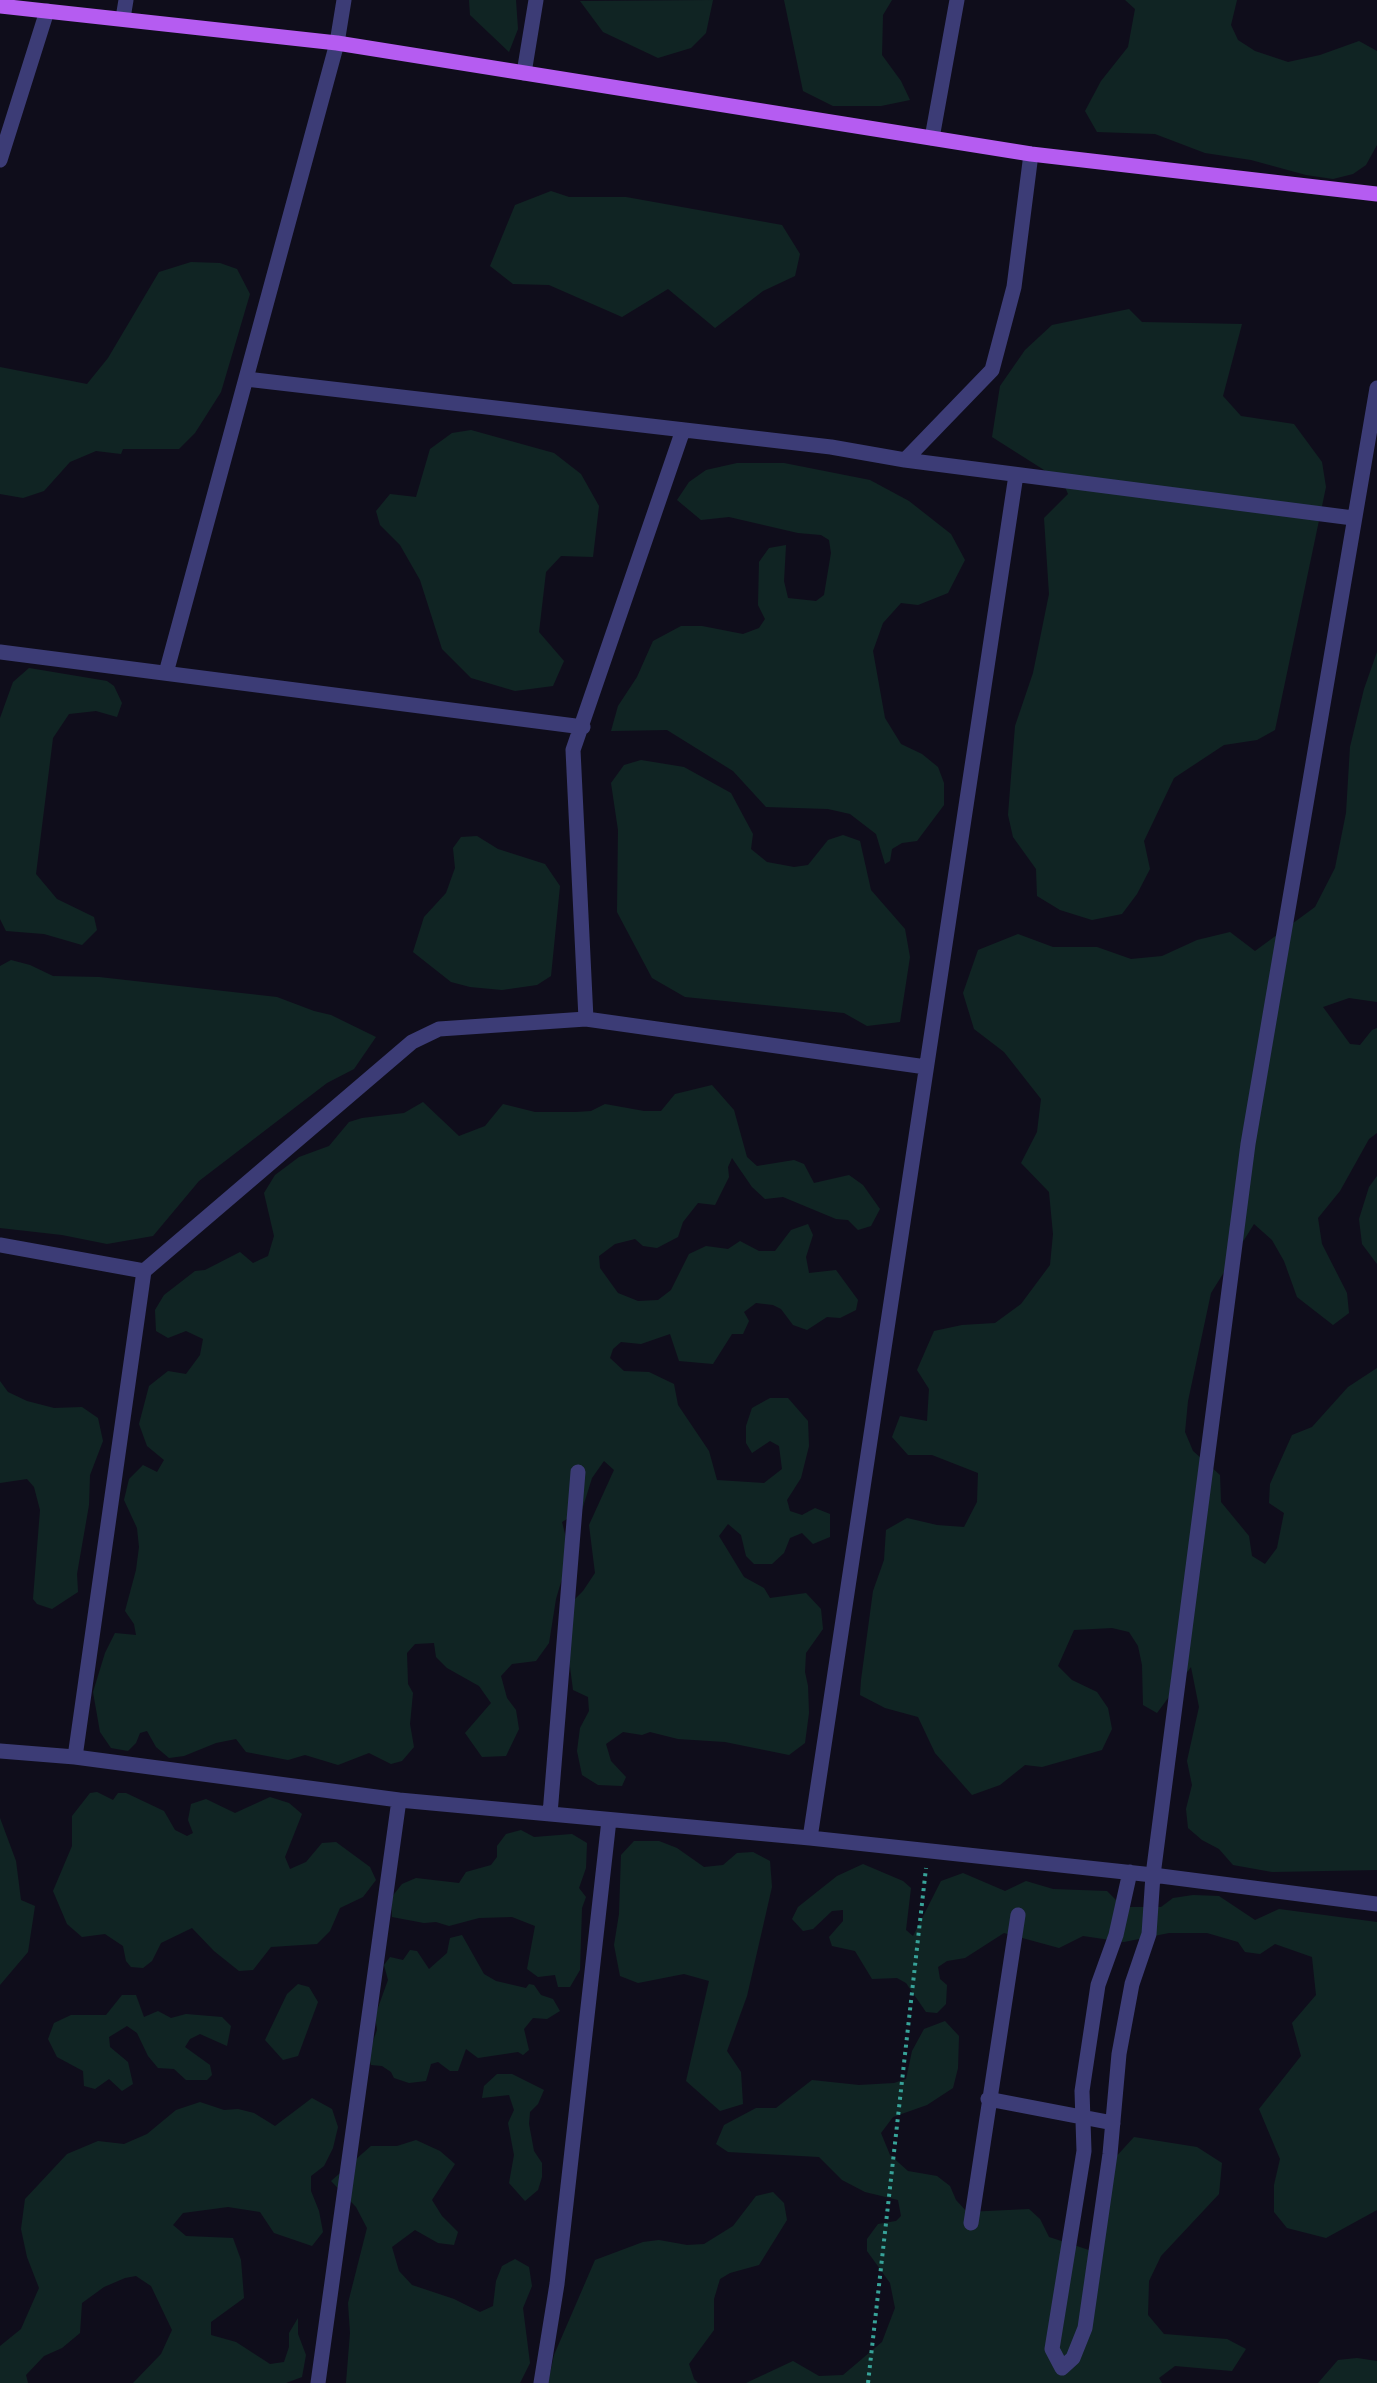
<!DOCTYPE html>
<style>
body{margin:0}
canvas{display:block;background:#0f0d1b}
</style>
<canvas width="1377" height="2383"></canvas>
<script>
const context = document.querySelector('canvas').getContext('2d');
context.lineJoin = 'round';
function paint(path, color) { context.fillStyle = color; context.fill(path, 'evenodd'); }
const poly = rows => new Path2D(rows.map(r => 'M' + r).join(''));
function strokePath(path, color, width, dash) { context.strokeStyle = color; context.lineWidth = width; context.lineCap = dash ? 'butt' : 'round'; context.setLineDash(dash || []); context.stroke(path); }
const green = poly([
 [469,0,516,0,518,29,509,52,470,15],
 [713,0,706,33,691,48,658,58,603,32,580,1],
 [784,0,892,0,883,15,882,55,901,81,910,100,881,106,833,106,803,91],
 [1125,0,1237,0,1231,25,1238,40,1255,51,1288,62,1320,55,1359,41,1377,51,1377,145,1366,165,1353,174,1333,179,1306,175,1251,160,1205,153,1155,134,1097,132,1085,111,1101,81,1128,47,1135,9],
 [551,191,569,197,626,197,782,225,800,254,795,276,763,291,715,328,668,289,622,317,549,285,513,284,490,266,515,205],
 [191,262,220,263,237,269,250,294,221,392,195,433,179,449,123,449,121,454,96,451,70,462,44,491,23,498,0,494,0,367,87,384,108,358,159,272],
 [1129,309,1142,322,1242,324,1223,396,1241,416,1294,424,1322,462,1326,487,1275,730,1257,740,1224,745,1174,778,1144,841,1150,869,1137,894,1122,914,1092,920,1060,910,1037,896,1036,869,1013,837,1008,815,1015,726,1033,673,1049,594,1044,518,1068,494,1063,482,992,437,1000,386,1025,350,1052,325],
 [471,430,554,453,581,474,599,506,593,557,561,556,546,572,539,632,564,661,553,686,515,691,471,678,442,649,420,580,400,545,380,525,376,511,390,494,416,497,430,449,452,433],
 [737,463,784,463,870,480,909,501,951,534,965,560,948,593,918,605,901,603,883,623,873,651,885,718,901,744,922,754,938,767,944,783,944,805,917,841,902,843,892,849,890,861,885,864,876,834,850,814,828,809,766,807,733,771,667,730,611,731,618,706,637,677,653,641,681,626,702,626,743,634,759,628,765,619,758,605,759,562,769,548,786,545,784,581,788,598,816,601,824,595,831,553,829,540,821,535,798,533,729,517,701,520,677,500,689,482,706,470],
 [1377,652,1377,1002,1349,998,1323,1007,1350,1044,1360,1045,1372,1030,1377,1028,1377,1133,1369,1139,1340,1191,1318,1218,1322,1244,1347,1293,1349,1313,1333,1325,1297,1297,1284,1261,1272,1240,1254,1224,1211,1293,1188,1401,1185,1432,1193,1451,1220,1475,1221,1502,1249,1536,1252,1556,1265,1564,1277,1548,1284,1513,1269,1503,1270,1484,1292,1435,1312,1427,1348,1387,1377,1368,1377,1870,1272,1872,1233,1865,1219,1849,1202,1840,1188,1828,1186,1809,1192,1785,1187,1761,1199,1707,1191,1667,1157,1713,1143,1705,1142,1665,1138,1646,1129,1632,1112,1628,1074,1630,1058,1666,1072,1680,1097,1692,1108,1708,1112,1729,1102,1750,1042,1767,1025,1765,1000,1785,972,1795,935,1753,918,1717,885,1708,860,1695,861,1680,873,1591,884,1560,886,1530,907,1518,937,1525,964,1527,977,1502,978,1473,932,1455,908,1455,892,1437,900,1416,927,1421,929,1389,917,1370,934,1331,962,1325,995,1323,1021,1304,1050,1265,1053,1234,1049,1192,1021,1163,1037,1132,1041,1099,1004,1052,974,1029,963,993,978,950,1018,934,1053,947,1097,947,1131,959,1162,956,1197,940,1230,932,1255,951,1315,907,1335,868,1346,813,1350,747,1364,689],
 [29,668,107,681,114,686,122,703,117,717,96,711,69,714,53,738,36,874,57,899,94,917,97,930,82,945,44,934,6,931,0,919,0,718,13,682],
 [641,760,684,767,731,793,753,834,751,849,767,862,794,867,808,865,828,840,843,835,860,841,871,890,905,929,910,957,900,1022,867,1026,844,1013,685,997,652,978,617,912,618,830,611,783,624,765],
 [477,836,498,849,545,864,560,886,551,976,537,985,502,990,470,987,451,982,413,952,424,917,446,893,455,868,453,848,461,837],
 [11,960,30,965,53,976,99,977,277,997,314,1011,331,1015,376,1037,354,1069,327,1083,199,1181,153,1236,107,1244,62,1235,0,1228,0,966],
 [712,1085,734,1110,747,1157,757,1166,794,1160,804,1164,814,1183,849,1175,863,1185,880,1209,871,1226,858,1230,848,1220,836,1219,783,1197,765,1199,752,1187,732,1158,728,1167,729,1177,715,1205,698,1203,683,1222,678,1237,657,1248,643,1246,635,1239,615,1244,599,1256,600,1268,618,1293,638,1301,658,1300,671,1290,689,1254,706,1246,728,1249,740,1241,759,1251,775,1251,791,1230,808,1224,813,1235,806,1257,809,1273,836,1270,858,1300,856,1310,840,1318,827,1317,807,1330,793,1325,781,1309,773,1305,756,1303,744,1312,749,1321,743,1334,732,1334,713,1364,679,1361,670,1334,641,1344,621,1342,613,1349,610,1358,624,1371,649,1372,674,1384,678,1405,709,1451,717,1480,764,1483,782,1469,779,1446,770,1441,752,1453,746,1443,746,1426,752,1408,770,1398,788,1398,808,1421,809,1446,801,1478,787,1500,790,1511,802,1515,815,1508,830,1514,830,1537,813,1544,802,1533,790,1538,784,1553,772,1564,754,1564,746,1556,741,1535,728,1524,719,1536,744,1577,764,1588,770,1598,806,1593,821,1609,823,1629,806,1653,805,1672,808,1686,809,1713,805,1743,789,1755,725,1742,678,1739,650,1732,642,1735,623,1732,606,1744,611,1761,626,1777,622,1786,598,1785,582,1775,577,1751,580,1728,589,1711,588,1697,573,1690,569,1659,568,1606,583,1591,595,1573,589,1525,614,1470,604,1461,592,1478,582,1510,562,1522,572,1562,561,1582,556,1599,549,1643,536,1661,512,1664,501,1676,507,1698,516,1710,519,1729,506,1756,482,1757,465,1733,491,1703,479,1686,447,1668,436,1657,434,1643,415,1644,407,1653,408,1684,413,1693,410,1724,414,1747,402,1761,391,1764,369,1753,338,1765,305,1755,288,1760,246,1752,236,1739,216,1743,184,1756,169,1758,156,1747,147,1731,140,1733,136,1743,128,1751,111,1748,100,1732,93,1692,105,1653,115,1633,136,1635,134,1624,125,1611,136,1570,139,1547,137,1528,124,1500,129,1479,143,1465,157,1472,164,1460,147,1446,139,1424,149,1386,168,1371,186,1374,200,1355,203,1339,186,1331,168,1338,156,1331,155,1310,164,1295,195,1271,205,1270,240,1252,253,1263,268,1256,274,1236,264,1193,275,1175,299,1157,329,1146,349,1122,362,1118,404,1113,423,1102,459,1136,485,1126,503,1104,535,1112,576,1112,591,1111,605,1104,644,1111,661,1111,675,1094],
 [1377,1176,1377,1264,1362,1244,1359,1219,1369,1187],
 [0,1381,8,1392,27,1401,54,1408,82,1407,98,1418,103,1441,90,1475,89,1505,77,1574,78,1592,52,1609,37,1604,33,1599,40,1510,34,1487,27,1479,0,1483],
 [97,1792,113,1800,118,1793,126,1793,164,1811,175,1830,187,1836,193,1833,188,1820,191,1804,206,1799,235,1813,270,1797,289,1803,302,1814,285,1857,290,1869,306,1862,322,1843,336,1842,370,1867,376,1880,363,1897,340,1908,330,1931,317,1944,271,1947,253,1970,239,1971,214,1951,192,1928,161,1943,152,1961,143,1968,131,1967,126,1961,123,1946,105,1934,82,1937,67,1924,53,1891,72,1846,72,1816,90,1793],
 [0,1818,16,1861,21,1900,35,1906,28,1952,0,1985],
 [521,1830,534,1837,572,1834,587,1843,586,1868,579,1888,586,1897,582,1908,580,1970,570,1987,558,1987,555,1975,538,1977,527,1969,535,1926,512,1917,479,1918,449,1926,436,1922,424,1923,392,1917,391,1898,402,1884,416,1878,459,1883,466,1872,491,1865,497,1857,497,1846,506,1834],
 [634,1841,659,1841,677,1848,704,1867,723,1865,737,1853,753,1852,770,1861,772,1887,747,1996,727,2051,741,2072,743,2104,720,2111,686,2081,709,1981,684,1974,638,1983,620,1976,614,1945,619,1914,621,1855],
 [863,1864,903,1881,911,1888,906,1930,913,1936,941,1881,963,1873,1005,1891,1026,1881,1053,1889,1107,1891,1123,1907,1161,1907,1173,1898,1193,1895,1219,1896,1255,1920,1279,1909,1377,1922,1377,2210,1326,2238,1287,2228,1274,2212,1274,2185,1280,2159,1259,2109,1301,2056,1292,2023,1316,1995,1312,1957,1275,1944,1260,1954,1245,1952,1238,1942,1207,1933,1169,1933,1124,1942,1083,1936,1059,1948,1004,1933,965,1958,947,1961,938,1967,940,1979,947,1985,946,2004,937,2013,926,2012,906,1983,897,1978,872,1979,855,1951,832,1946,829,1937,843,1921,843,1910,832,1911,813,1929,803,1931,792,1919,798,1907,837,1876],
 [462,1935,484,1974,496,1981,526,1988,529,1984,534,1985,541,1995,553,1999,560,2011,547,2019,533,2018,524,2029,529,2050,523,2055,518,2052,478,2058,466,2049,458,2071,450,2071,438,2062,431,2064,426,2081,409,2083,394,2078,391,2072,382,2066,371,2065,368,2055,377,2030,375,2016,388,1980,384,1965,390,1957,403,1960,410,1950,417,1951,429,1969,447,1953,450,1938],
 [298,1984,309,1987,318,2002,298,2056,283,2060,265,2040,287,1994],
 [122,1995,136,1995,144,2017,158,2011,171,2018,186,2014,222,2017,231,2026,227,2046,200,2034,190,2039,185,2047,210,2065,212,2075,207,2080,186,2080,174,2069,158,2068,148,2056,137,2033,127,2026,109,2037,110,2047,128,2062,133,2084,122,2091,109,2079,95,2089,84,2086,83,2071,57,2057,48,2039,54,2023,71,2015,106,2015],
 [945,2021,959,2036,958,2068,953,2088,927,2105,893,2117,881,2133,890,2155,908,2171,937,2176,950,2186,956,2200,967,2212,1029,2209,1040,2219,1049,2237,1092,2251,1114,2159,1134,2137,1197,2147,1222,2163,1219,2194,1161,2256,1149,2281,1148,2315,1164,2334,1227,2339,1246,2349,1232,2371,1175,2366,1159,2378,1162,2383,746,2383,793,2361,819,2376,843,2375,882,2342,895,2308,890,2283,867,2251,867,2239,878,2224,896,2221,901,2216,898,2200,865,2192,842,2180,819,2157,728,2152,716,2144,724,2125,756,2108,776,2108,812,2080,859,2085,894,2083,906,2079,912,2051,924,2029],
 [497,2074,512,2074,544,2090,538,2104,530,2112,529,2124,534,2151,542,2163,542,2177,538,2190,525,2201,509,2183,514,2155,508,2123,514,2110,509,2095,482,2098,484,2086],
 [312,2098,332,2109,338,2127,333,2148,324,2166,311,2176,311,2191,319,2211,323,2232,312,2246,274,2233,260,2212,228,2207,183,2213,173,2225,186,2236,233,2238,241,2260,244,2298,211,2322,211,2335,236,2342,270,2364,284,2362,289,2347,289,2333,298,2318,298,2334,306,2355,302,2377,286,2383,133,2383,161,2354,172,2330,151,2286,136,2276,125,2278,104,2287,82,2303,80,2333,62,2348,44,2356,26,2375,28,2383,0,2383,0,2346,21,2329,39,2288,27,2257,21,2229,25,2199,67,2154,98,2141,124,2144,147,2134,176,2110,200,2102,224,2110,238,2109,254,2113,275,2126],
 [416,2140,440,2151,455,2164,432,2200,442,2216,458,2232,454,2245,438,2243,415,2230,392,2247,399,2271,412,2285,454,2299,480,2312,493,2306,496,2281,502,2266,515,2259,529,2267,532,2286,523,2308,530,2363,520,2383,346,2383,350,2333,348,2303,367,2228,356,2207,331,2181,371,2146,397,2146],
 [773,2192,784,2203,787,2220,759,2265,730,2273,720,2279,714,2299,714,2330,689,2364,694,2379,698,2383,548,2383,554,2355,595,2260,643,2242,659,2240,687,2245,704,2244,733,2226,756,2196],
 [1357,2358,1377,2361,1377,2383,1318,2383,1338,2360]
]);
const path = poly([
 [868,2383,926,1868]
]);
const minor = poly([
 [123,18,126,0],
 [524,73,536,0],
 [932,138,957,0],
 [0,160,47,11],
 [246,379,831,447,905,460,1353,518],
 [905,460,992,370,1014,287,1031,154],
 [0,652,583,727],
 [166,673,337,43,344,0],
 [586,1019,573,750,683,430],
 [0,1245,144,1271],
 [0,1751,75,1757,399,1800,810,1838,1153,1875,1377,1904],
 [75,1757,144,1271,412,1042,439,1029,586,1019,926,1067],
 [550,1814,578,1472],
 [810,1838,1016,475],
 [1130,1872,1116,1935,1098,1985,1082,2091,1084,2151,1052,2349,1062,2368,1073,2358,1085,2328,1110,2154,1119,2054,1132,1984,1149,1934,1153,1875,1248,1144,1377,388],
 [988,2099,1113,2123],
 [971,2223,1018,1915],
 [318,2383,399,1800],
 [541,2383,557,2284,609,1820]
]);
const primary = poly([
 [0,6,337,43,1031,154,1377,194]
]);
paint(green, '#102423');
strokePath(path, '#37a399', 4, [3, 4.5]);
strokePath(minor, '#3c3c76', 15);
strokePath(primary, '#b55cf1', 15);
</script>
